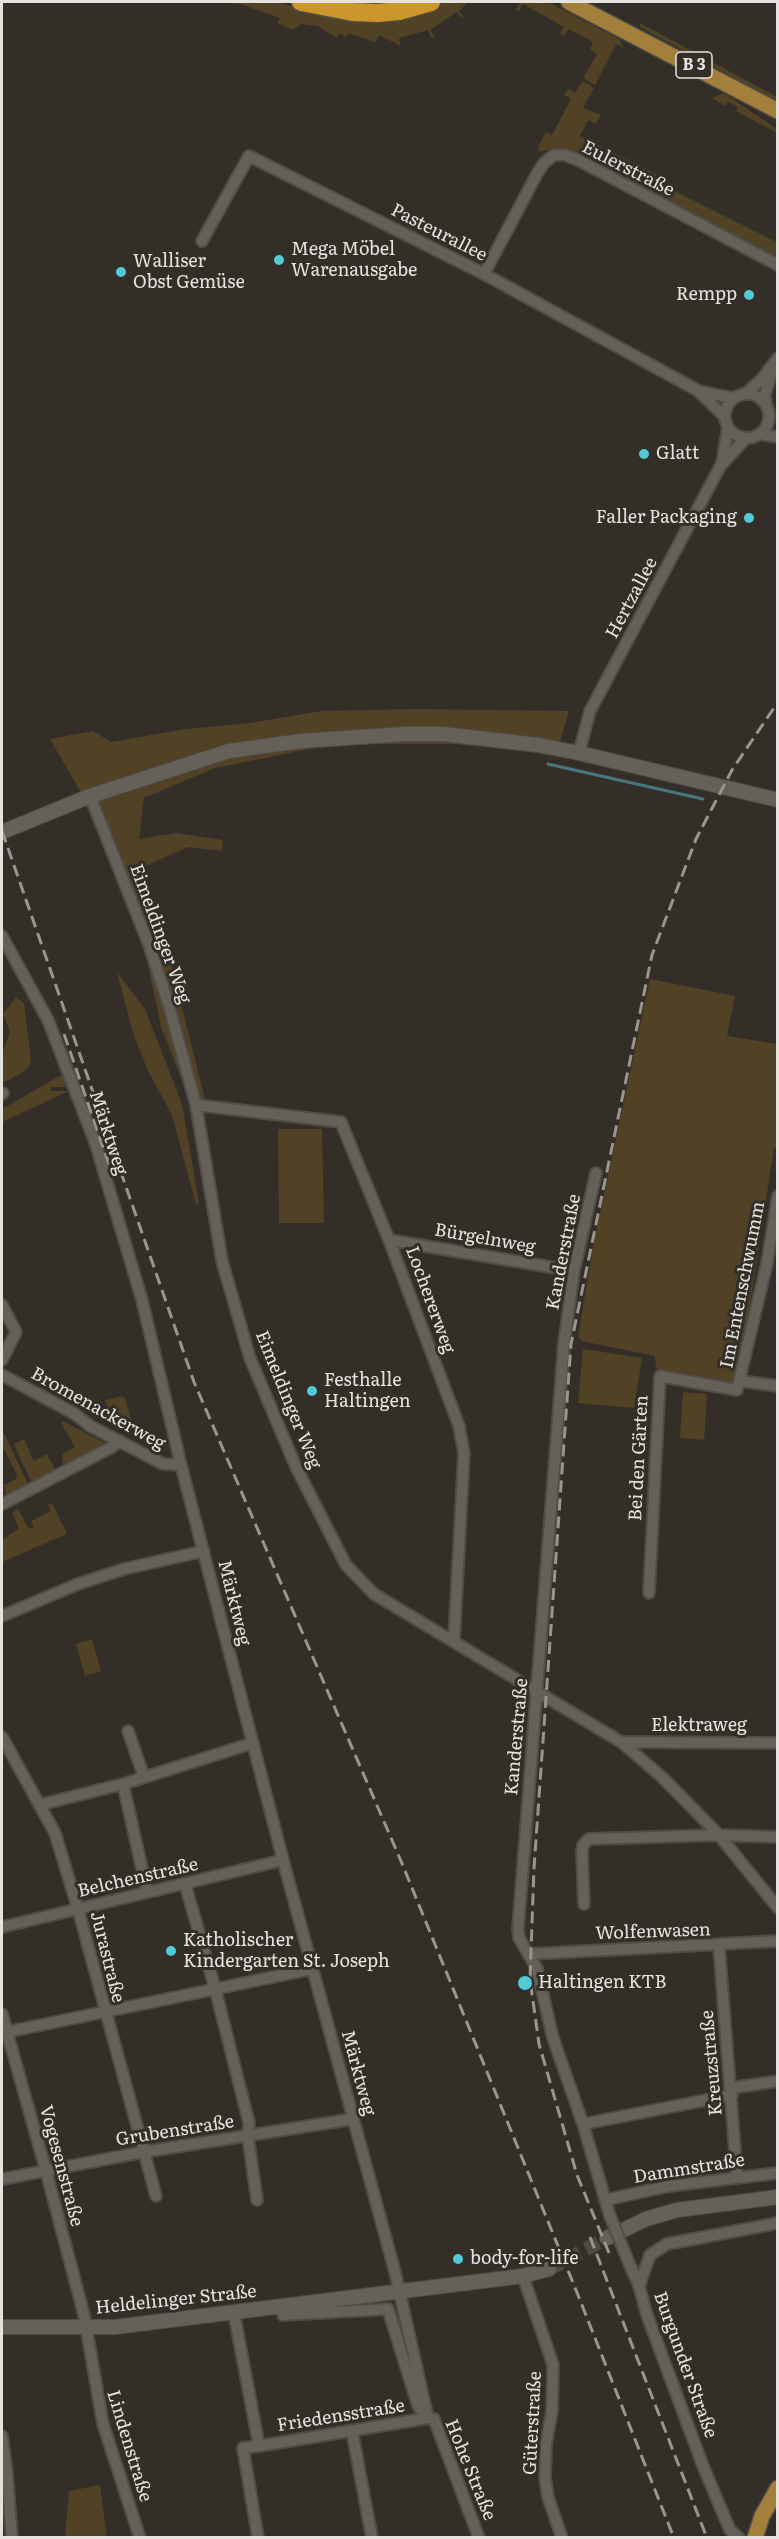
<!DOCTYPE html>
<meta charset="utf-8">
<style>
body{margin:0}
#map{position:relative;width:779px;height:2539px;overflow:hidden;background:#332f28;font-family:Literata,serif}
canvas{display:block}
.frame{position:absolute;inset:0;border:3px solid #e6e3de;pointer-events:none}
</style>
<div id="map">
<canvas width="779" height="2539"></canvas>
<div class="frame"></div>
</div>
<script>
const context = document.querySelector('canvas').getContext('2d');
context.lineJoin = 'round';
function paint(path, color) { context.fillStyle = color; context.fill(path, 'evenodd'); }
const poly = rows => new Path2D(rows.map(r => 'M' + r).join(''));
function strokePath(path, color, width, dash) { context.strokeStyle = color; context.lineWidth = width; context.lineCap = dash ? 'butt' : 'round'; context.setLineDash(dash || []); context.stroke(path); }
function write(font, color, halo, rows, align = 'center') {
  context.font = font + ' Literata,serif'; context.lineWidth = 6; context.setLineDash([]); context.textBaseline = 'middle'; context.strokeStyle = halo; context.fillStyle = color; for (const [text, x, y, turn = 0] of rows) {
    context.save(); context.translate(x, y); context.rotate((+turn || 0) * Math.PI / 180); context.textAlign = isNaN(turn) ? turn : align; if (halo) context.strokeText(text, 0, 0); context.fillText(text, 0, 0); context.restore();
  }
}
const green = poly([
 [223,2,278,2,320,14,388,21,411,17,433,8,440,2,468,2,459,11,464,17,462,19,457,12,430,30,435,37,431,38,428,30,399,38,401,46,379,35,375,42,348,33,346,37,340,33,337,38,318,26,301,24,293,30,277,23,280,18,240,4],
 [518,2,548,2,619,39,624,48,616,44,595,85,583,78,597,54,590,49,593,42,568,29,564,36,560,34,564,27,523,4,519,11,516,10,520,3],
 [640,23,777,97,777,101,640,27],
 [582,81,594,88,583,108,601,115,596,124,588,120,580,136,661,177,658,181,663,185,777,242,777,261,580,154,562,149,539,151,538,147,546,132,552,135,571,99,564,95,568,89,575,93],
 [724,93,777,129,777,133,736,111,738,107,728,102,726,106,712,98],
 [415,709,569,711,556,754,455,744,335,744,215,768,144,798,139,839,176,833,223,840,222,851,188,847,141,868,161,924,205,1099,189,1098,161,1027,141,931,118,857,50,739,93,731,111,742,186,729,250,723,321,711],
 [117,972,145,1009,182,1104,199,1204,196,1205,172,1115,148,1071,133,1033],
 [650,979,735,996,727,1036,777,1044,778,1148,774,1148,743,1350,733,1383,661,1370,656,1367,655,1356,582,1341,578,1337,594,1241],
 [16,997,24,1003,31,1060,28,1068,22,1073,2,1083,2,1053,10,1032,3,1014],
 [63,1074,71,1087,51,1087,51,1091,69,1091,2,1122,2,1109],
 [278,1129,322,1129,324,1223,279,1223],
 [583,1349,642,1358,634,1408,578,1403],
 [683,1392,707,1394,704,1440,680,1438],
 [122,1396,125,1398,133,1426,130,1431,119,1425,113,1425,105,1400],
 [63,1421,103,1442,102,1448,66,1465,63,1464,62,1454,75,1447,65,1430,61,1422],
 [2,1432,4,1433,29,1486,7,1497,4,1485,16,1479,17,1475,4,1449,2,1449],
 [24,1439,34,1461,47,1454,54,1468,53,1473,32,1484,14,1444],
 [52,1503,67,1534,2,1562,2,1540,19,1528,12,1513,18,1509,29,1529,34,1527,31,1521,51,1511,48,1505],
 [92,1639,101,1671,85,1676,76,1644],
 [100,2485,107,2537,65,2537,69,2491]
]);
const stream = poly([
 [548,764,703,799]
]);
const secondaryTunnel = poly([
 [549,2269,607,2238]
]);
const street = poly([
 [202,241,249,156,484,274,697,390,725,417],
 [484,274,538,172,544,163,554,155,565,155,578,160,778,265],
 [698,391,733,398],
 [746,393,761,380,778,358],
 '725 416a22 22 0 1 1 44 0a22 22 0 1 1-44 0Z',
 [766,403,765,395,772,371],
 [760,434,778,437],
 [723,463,746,438],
 [579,753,590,711,722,463,728,428],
 [90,796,149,945,169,1006,196,1105,222,1261,250,1358,296,1467,346,1565,374,1594,621,1742,662,1777,719,1835,778,1908],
 [2,936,48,1020,96,1145,142,1300,181,1465,283,1860,395,2272,428,2418,434,2419,479,2538],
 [2,1094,3,1093],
 [196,1105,341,1122,389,1240,459,1426,464,1453,454,1641],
 [596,1173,574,1271,564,1343,518,1929,519,1938,537,1969,553,2038,583,2124,610,2216],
 [389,1240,574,1271],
 [2,1305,16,1332,2,1360],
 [2,1375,75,1414,90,1426,163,1464,181,1465],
 [741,1381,778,1386],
 [2,1504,112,1447,120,1441],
 [649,1593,660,1376,737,1390,767,1263,778,1196],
 [2,1616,78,1584,124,1569,204,1551],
 [128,1731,144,1777],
 [2,1737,55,1833,78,1909,156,2196],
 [621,1742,778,1743],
 [123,1784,147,1891],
 [39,1805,123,1784,253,1743],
 [185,1884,215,1988,249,2123,248,2137,257,2200],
 [584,1904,582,1853,583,1845,589,1839,719,1835,778,1837],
 [2,1927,283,1860],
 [719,1946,737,2177],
 [530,1954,778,1941],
 [2,2014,46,2171,84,2315,103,2424,140,2538],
 [2,2033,312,1969],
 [731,2088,778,2081],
 [583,2124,732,2095],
 [2,2179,143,2152,353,2119],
 [605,2200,669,2186,778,2173],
 [629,2263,639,2286,647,2315,703,2466,730,2530,739,2538],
 [523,2276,553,2365,552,2411,546,2444,545,2477,548,2497,562,2538],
 [639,2286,650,2255,667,2244,778,2223],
 [234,2313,259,2446,243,2448,258,2538],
 [352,2431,372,2538],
 [2,2436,7,2474,12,2538],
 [259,2446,428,2418,418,2406,388,2309,283,2315,281,2307]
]);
const secondary = poly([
 [2,832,90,796,229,751,301,741,404,734,443,734,538,745,579,753,778,800],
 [607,2238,646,2219,677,2210,778,2197],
 [2,2327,115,2327,523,2276,549,2269]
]);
const primary = poly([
 [569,2,778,111],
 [755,2538,762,2516,778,2488]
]);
const highway = poly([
 [301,2,353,12,378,13,399,11,431,2]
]);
const rail = poly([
 [2,831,194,1382,401,1861,578,2295,674,2538],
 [64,1034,111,1170],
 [590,2237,707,2538],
 [609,2253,577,2175,539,2044,530,1979,534,1868,571,1344,652,955,696,839,732,770,778,702]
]);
const streetBridge = poly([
 [610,2216,629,2263]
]);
const markers = [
 [279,260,6,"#52cbd7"],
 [121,272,6,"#52cbd7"],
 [749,295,6,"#52cbd7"],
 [644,454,6,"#52cbd7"],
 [749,518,6,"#52cbd7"],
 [312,1391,6,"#52cbd7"],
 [171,1951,6,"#52cbd7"],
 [525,1983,8,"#52cbd7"],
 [458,2259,6,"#52cbd7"]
];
const shields = [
 [694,65,36]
];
const shieldNames = [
 ["B 3",694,65]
];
const streetNames = [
 ["Eulerstraße",628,169,27],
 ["Pasteurallee",439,233,27],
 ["Hertzallee",632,598,-62],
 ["Eimeldinger Weg",160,934,70],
 ["Märktweg",108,1133,72],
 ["Bürgelnweg",485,1239,10],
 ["Kanderstraße",564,1252,-79],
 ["Im Entenschwumm",743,1285,-79],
 ["Lochererweg",430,1300,70],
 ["Eimeldinger Weg",288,1400,68],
 ["Bromenackerweg",98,1409,29],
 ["Bei den Gärten",639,1458,-87],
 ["Märktweg",234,1603,76],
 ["Elektraweg",699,1726],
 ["Kanderstraße",517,1737,-85],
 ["Belchenstraße",138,1878,-13],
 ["Wolfenwasen",653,1932,-2],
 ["Jurastraße",107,1957,76],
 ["Kreuzstraße",712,2063,-95],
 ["Märktweg",358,2073,75],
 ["Grubenstraße",175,2131,-9],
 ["Vogesenstraße",61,2166,75],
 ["Dammstraße",689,2169,-9],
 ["Heldelinger Straße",176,2300,-6],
 ["Burgunder Straße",685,2365,70],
 ["Friedensstraße",341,2416,-9],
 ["Güterstraße",533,2423,-87],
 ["Lindenstraße",129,2446,73],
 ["Hohe Straße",470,2470,68]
];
const poiNames = [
 ["Mega Möbel",291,250],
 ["Warenausgabe",291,271],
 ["Walliser",133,262],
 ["Obst Gemüse",133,283],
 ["Rempp",737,295,"right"],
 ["Glatt",656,454],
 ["Faller Packaging",737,518,"right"],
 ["Festhalle",324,1381],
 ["Haltingen",324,1402],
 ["Katholischer",183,1941],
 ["Kindergarten St. Joseph",183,1962],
 ["Haltingen KTB",538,1983],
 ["body-for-life",470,2259]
];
paint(green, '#514125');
strokePath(stream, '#48787d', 3);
strokePath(secondaryTunnel, '#4e4a43', 14, [14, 7]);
strokePath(street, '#504c46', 14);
strokePath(secondary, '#504c46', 16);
strokePath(primary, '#504c46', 18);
strokePath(highway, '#504c46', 21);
strokePath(street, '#656058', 10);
strokePath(secondary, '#656058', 14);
strokePath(primary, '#a2803c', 15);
strokePath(highway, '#cb962a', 18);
strokePath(rail, '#99958f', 3, [12, 6]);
strokePath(streetBridge, '#504c46', 14, []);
strokePath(streetBridge, '#656058', 10);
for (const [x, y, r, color] of markers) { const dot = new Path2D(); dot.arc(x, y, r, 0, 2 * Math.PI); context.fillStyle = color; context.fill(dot); strokePath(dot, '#332f28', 2); }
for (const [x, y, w] of shields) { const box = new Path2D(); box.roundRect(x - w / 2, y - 13, w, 26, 4.5); context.fillStyle = '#332f28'; context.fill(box); strokePath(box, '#e6e3de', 1.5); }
write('bold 16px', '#e6e3de', null, shieldNames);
write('18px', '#e6e3de', '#332f28', streetNames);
write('18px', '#e6e3de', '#332f28', poiNames, 'left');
</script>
